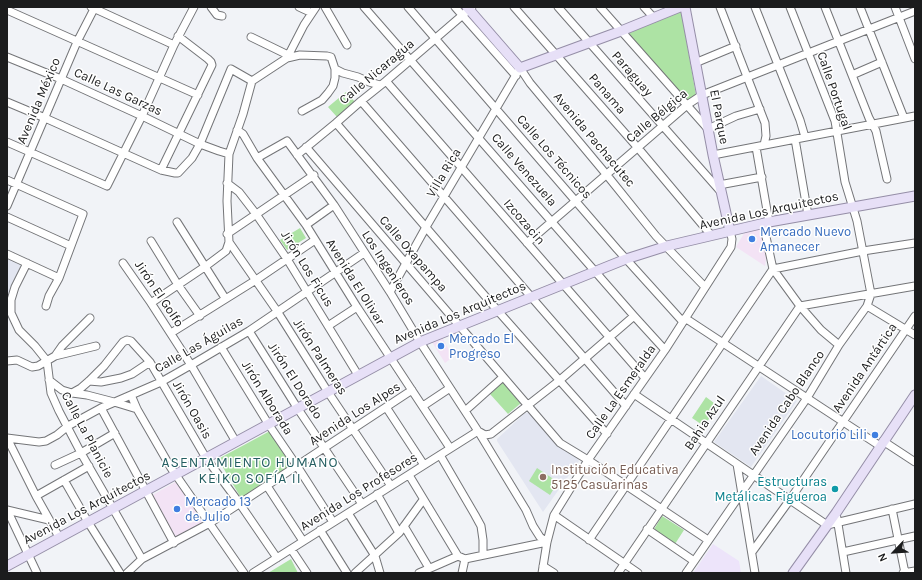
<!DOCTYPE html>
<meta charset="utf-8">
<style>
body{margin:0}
#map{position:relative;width:922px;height:580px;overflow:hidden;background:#f1f3f7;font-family:Karla,sans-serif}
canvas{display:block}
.frame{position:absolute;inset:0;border:8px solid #1b1c1d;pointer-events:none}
.north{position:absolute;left:874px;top:532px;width:40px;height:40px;-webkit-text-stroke:3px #fff;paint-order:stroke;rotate:245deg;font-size:11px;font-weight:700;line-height:16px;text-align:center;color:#1b1c1d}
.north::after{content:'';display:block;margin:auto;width:14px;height:18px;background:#1b1c1d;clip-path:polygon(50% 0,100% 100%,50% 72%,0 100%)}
</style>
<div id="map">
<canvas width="922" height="580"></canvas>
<div class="frame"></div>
<div class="north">N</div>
</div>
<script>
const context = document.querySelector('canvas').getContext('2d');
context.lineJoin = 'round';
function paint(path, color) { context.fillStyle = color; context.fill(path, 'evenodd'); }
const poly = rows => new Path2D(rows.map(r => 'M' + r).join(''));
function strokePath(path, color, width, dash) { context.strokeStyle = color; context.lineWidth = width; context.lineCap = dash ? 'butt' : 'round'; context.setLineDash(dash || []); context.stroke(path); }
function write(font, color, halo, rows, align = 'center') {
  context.font = font + ' Karla,sans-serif'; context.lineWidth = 3; context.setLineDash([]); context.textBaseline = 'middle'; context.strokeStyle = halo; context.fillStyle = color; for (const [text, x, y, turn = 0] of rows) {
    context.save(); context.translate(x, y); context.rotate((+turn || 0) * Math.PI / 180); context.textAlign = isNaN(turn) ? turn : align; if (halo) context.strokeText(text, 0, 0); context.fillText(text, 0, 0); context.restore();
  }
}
const commercial = poly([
 [761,227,766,259,765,266,736,247,746,230],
 [442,337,453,357,445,363,432,342],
 [177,481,203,523,176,537,151,496]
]);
const built = poly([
 [7,258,24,265,8,298,7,298],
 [761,376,797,401,751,467,714,442],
 [525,413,531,413,558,445,577,458,579,461,543,512,497,441,497,439]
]);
const medical = poly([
 [713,544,739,561,741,573,693,573]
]);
const green = poly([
 [681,10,696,95,686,102,625,32],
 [346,92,355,102,337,117,328,107],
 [300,228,306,238,287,250,280,240],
 [503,382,521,403,508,414,490,394],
 [706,397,718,406,704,426,692,418],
 [270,431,293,466,241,498,218,459],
 [537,468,558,482,550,495,529,481],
 [662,516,684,530,675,544,653,531],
 [291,559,298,573,268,573]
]);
const minor = poly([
 [91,7,174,45],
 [211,7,217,15,222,16],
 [299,7,312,13],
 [325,7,347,45],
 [364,7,634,316,665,350],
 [408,7,617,249,683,322],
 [455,7,516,76],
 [514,7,638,148,711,235],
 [558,7,721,192],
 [600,7,708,129,736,116,760,109],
 [644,7,654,18],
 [720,7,765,123,766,136,764,145],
 [755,7,800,120,805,137],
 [825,7,869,118,876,131,887,179],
 [860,7,904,118],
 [895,7,915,59],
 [7,10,198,95],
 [251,37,288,55],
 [7,57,61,79,142,116,200,144,219,151,229,154,227,201,229,242,226,251,206,266,151,303],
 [287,58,304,25,316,7],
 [695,63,736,46],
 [852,75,882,62],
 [386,81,645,378],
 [361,101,626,406],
 [7,102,45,118,161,170,175,173,178,173,192,158,200,144,231,69,252,81],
 [302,111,322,100,328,93,333,86,335,78,335,69],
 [336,123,498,311,607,434],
 [237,130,243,134,257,158,306,225,357,307,450,448],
 [795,139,808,215],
 [7,142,107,186,142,116,174,45,194,7],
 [306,147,560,443,588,460,708,540],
 [756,147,769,222],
 [229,154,243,114,252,81,287,58,300,55,327,56,331,57,335,69,343,73,358,77,369,82,380,85],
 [297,155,336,123,361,101,386,81,472,7],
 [713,155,915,116],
 [257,158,287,141,334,205,390,292,420,342,478,431,526,510,533,526,540,537,547,542],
 [161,170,212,65,211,62,208,59,178,36],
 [7,180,83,214,59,278,49,296,46,306],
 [227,183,239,192,256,214,287,259,358,375],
 [719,185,762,177],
 [7,206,77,42,95,7],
 [7,217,71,246],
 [177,222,225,298],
 [763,223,773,269,800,306,821,330,839,345],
 [306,225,334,205],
 [227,234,314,175],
 [151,241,178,285,200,316],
 [229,242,277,311,328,392,391,486],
 [527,243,687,105,702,95,915,11],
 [7,254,59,278],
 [27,263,15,287,11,300,11,313,19,330,35,346,47,361,51,393,59,411,81,453,142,559],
 [123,263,151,303,191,365,236,442],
 [773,269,863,251,915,243],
 [390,292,426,227,520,68,530,83,606,174,656,236,705,287],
 [867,306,915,335],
 [685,318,880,446],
 [328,326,357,307],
 [249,331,298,409,362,504],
 [171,333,256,280,315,240],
 [221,347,269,425,297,466,333,522],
 [55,356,62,346,90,318],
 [7,361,17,360,32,367,38,366,55,356,96,346],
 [49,380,62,390,72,393,87,395,114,402,137,409],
 [89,381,101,382,121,378,132,374,150,362],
 [72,393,81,388,89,381,104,366,123,342,127,340,131,341,150,362,206,458,240,504,277,558],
 [634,394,827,525,915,504],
 [131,395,137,409,171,468,244,573],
 [423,406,450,388],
 [386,407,424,465],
 [101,408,174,543],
 [465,411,503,377],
 [478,431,485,435,491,434,560,380,634,316],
 [7,438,39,442,46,441,57,435,68,426,101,408,161,382,191,365,249,331,364,253],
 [7,441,10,444,36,496,59,537],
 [883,441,915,462],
 [440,455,475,515,481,526,483,540,483,555],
 [737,464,755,573],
 [55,465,81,453,115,433],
 [409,475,458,556,465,559],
 [64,480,88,522,120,573],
 [267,486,303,541],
 [377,494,399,533],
 [36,496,89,466],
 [892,509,905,573],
 [7,510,49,520],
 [348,513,375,556,380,573],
 [554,515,638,573],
 [10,516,37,573],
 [837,518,846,573],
 [404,526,429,568],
 [647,529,694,561],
 [320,530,347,573],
 [589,540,773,269],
 [291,549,307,573],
 [752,552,789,501,915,316],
 [843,552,915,536],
 [465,559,547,542],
 [543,566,554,573],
 [127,573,142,559,210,523,412,390],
 [253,573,478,431],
 [355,573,399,533,423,500],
 [419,573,458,556],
 [462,573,465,559],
 [542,573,547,542,554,515,588,460,665,350,731,247,732,239,730,231],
 [618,573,800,306,915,286],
 [686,573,807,398,839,345,867,306,871,294,857,221,845,182,835,121,790,7],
 [903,573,915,571]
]);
const major = poly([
 [467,7,520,68,621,31,680,7],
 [685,7,713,155,730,231],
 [7,566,420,342,626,259,667,246,769,222,915,196],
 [793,573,836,513,915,395]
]);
const markers = [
 [752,239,4,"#3f7fe0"],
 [441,346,4,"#3f7fe0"],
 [875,435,4,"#3f7fe0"],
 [543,477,4,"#8d6e63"],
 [835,489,4,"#0f9aa8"],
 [177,509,4,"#3f7fe0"]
];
const streetNames = [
 ["Calle Nicaragua",377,72,-40],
 ["Paraguay",632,74,49],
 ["Calle Portugal",834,91,71],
 ["Calle Las Garzas",118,92,25],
 ["Panama",607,94,49],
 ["Avenida México",39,101,-67],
 ["Calle Bélgica",657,116,-40],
 ["El Parque",719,117,79],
 ["Avenida Pachacutec",594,140,50],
 ["Calle Los Técnicos",554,157,49],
 ["Calle Venezuela",524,170,49],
 ["Villa Rica",444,173,-59],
 ["Avenida Los Arquitectos",769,211,-12],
 ["Izcozacin",524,222,49],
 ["Calle Oxapampa",413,254,49],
 ["Los Ingenieros",388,268,57],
 ["Jirón Los Ficus",307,269,58],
 ["Avenida El Olivar",355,282,58],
 ["Jirón El Golfo",159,294,56],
 ["Avenida Los Arquitectos",460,313,-23],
 ["Calle Las Águilas",199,345,-30],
 ["Jirón Palmeras",320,357,57],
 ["Avenida Antártica",865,368,-56],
 ["Jirón El Dorado",295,381,57],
 ["Calle La Esmeralda",621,392,-55],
 ["Jirón Alborada",267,398,58],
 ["Avenida Cabo Blanco",787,403,-56],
 ["Jirón Oasis",192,410,60],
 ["Avenida Los Alpes",355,414,-33],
 ["Bahia Azul",705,423,-56],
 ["Calle La Planicie",87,435,62],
 ["Avenida Los Profesores",359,492,-32],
 ["Avenida Los Arquitectos",87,508,-28]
];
const shopNames = [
 ["Mercado Nuevo",760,232],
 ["Amanecer",760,247],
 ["Mercado El",449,339],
 ["Progreso",449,354],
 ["Locutorio Lili",867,435,"right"],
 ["Mercado 13",185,502],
 ["de Julio",185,517]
];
const educationNames = [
 ["Institución Educativa",551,470],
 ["5125 Casuarinas",551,485]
];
const cultureNames = [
 ["Estructuras",827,482],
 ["Metálicas Figueroa",827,497]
];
const neighbourhoodNames = [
 ["ASENTAMIENTO HUMANO",250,463],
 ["KEIKO SOFÍA II",250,479]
];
paint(commercial, '#f3e3f5');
paint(built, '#e3e6f1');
paint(medical, '#ede4fa');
paint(green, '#ade3a4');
strokePath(minor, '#747578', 9);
strokePath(major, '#958ea7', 11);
strokePath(minor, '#fff', 7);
strokePath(major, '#e7e0f7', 9);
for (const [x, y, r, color] of markers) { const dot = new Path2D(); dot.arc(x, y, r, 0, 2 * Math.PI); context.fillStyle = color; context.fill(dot); strokePath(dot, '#fff', 1.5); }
write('13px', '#1b1c1d', '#fff', streetNames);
write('13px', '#366cbe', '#fff', shopNames, 'left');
write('13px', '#785e54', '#fff', educationNames, 'left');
write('13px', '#0d838f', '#fff', cultureNames, 'right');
context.letterSpacing = '1px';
write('14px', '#255f62', '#fff', neighbourhoodNames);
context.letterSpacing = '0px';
</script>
